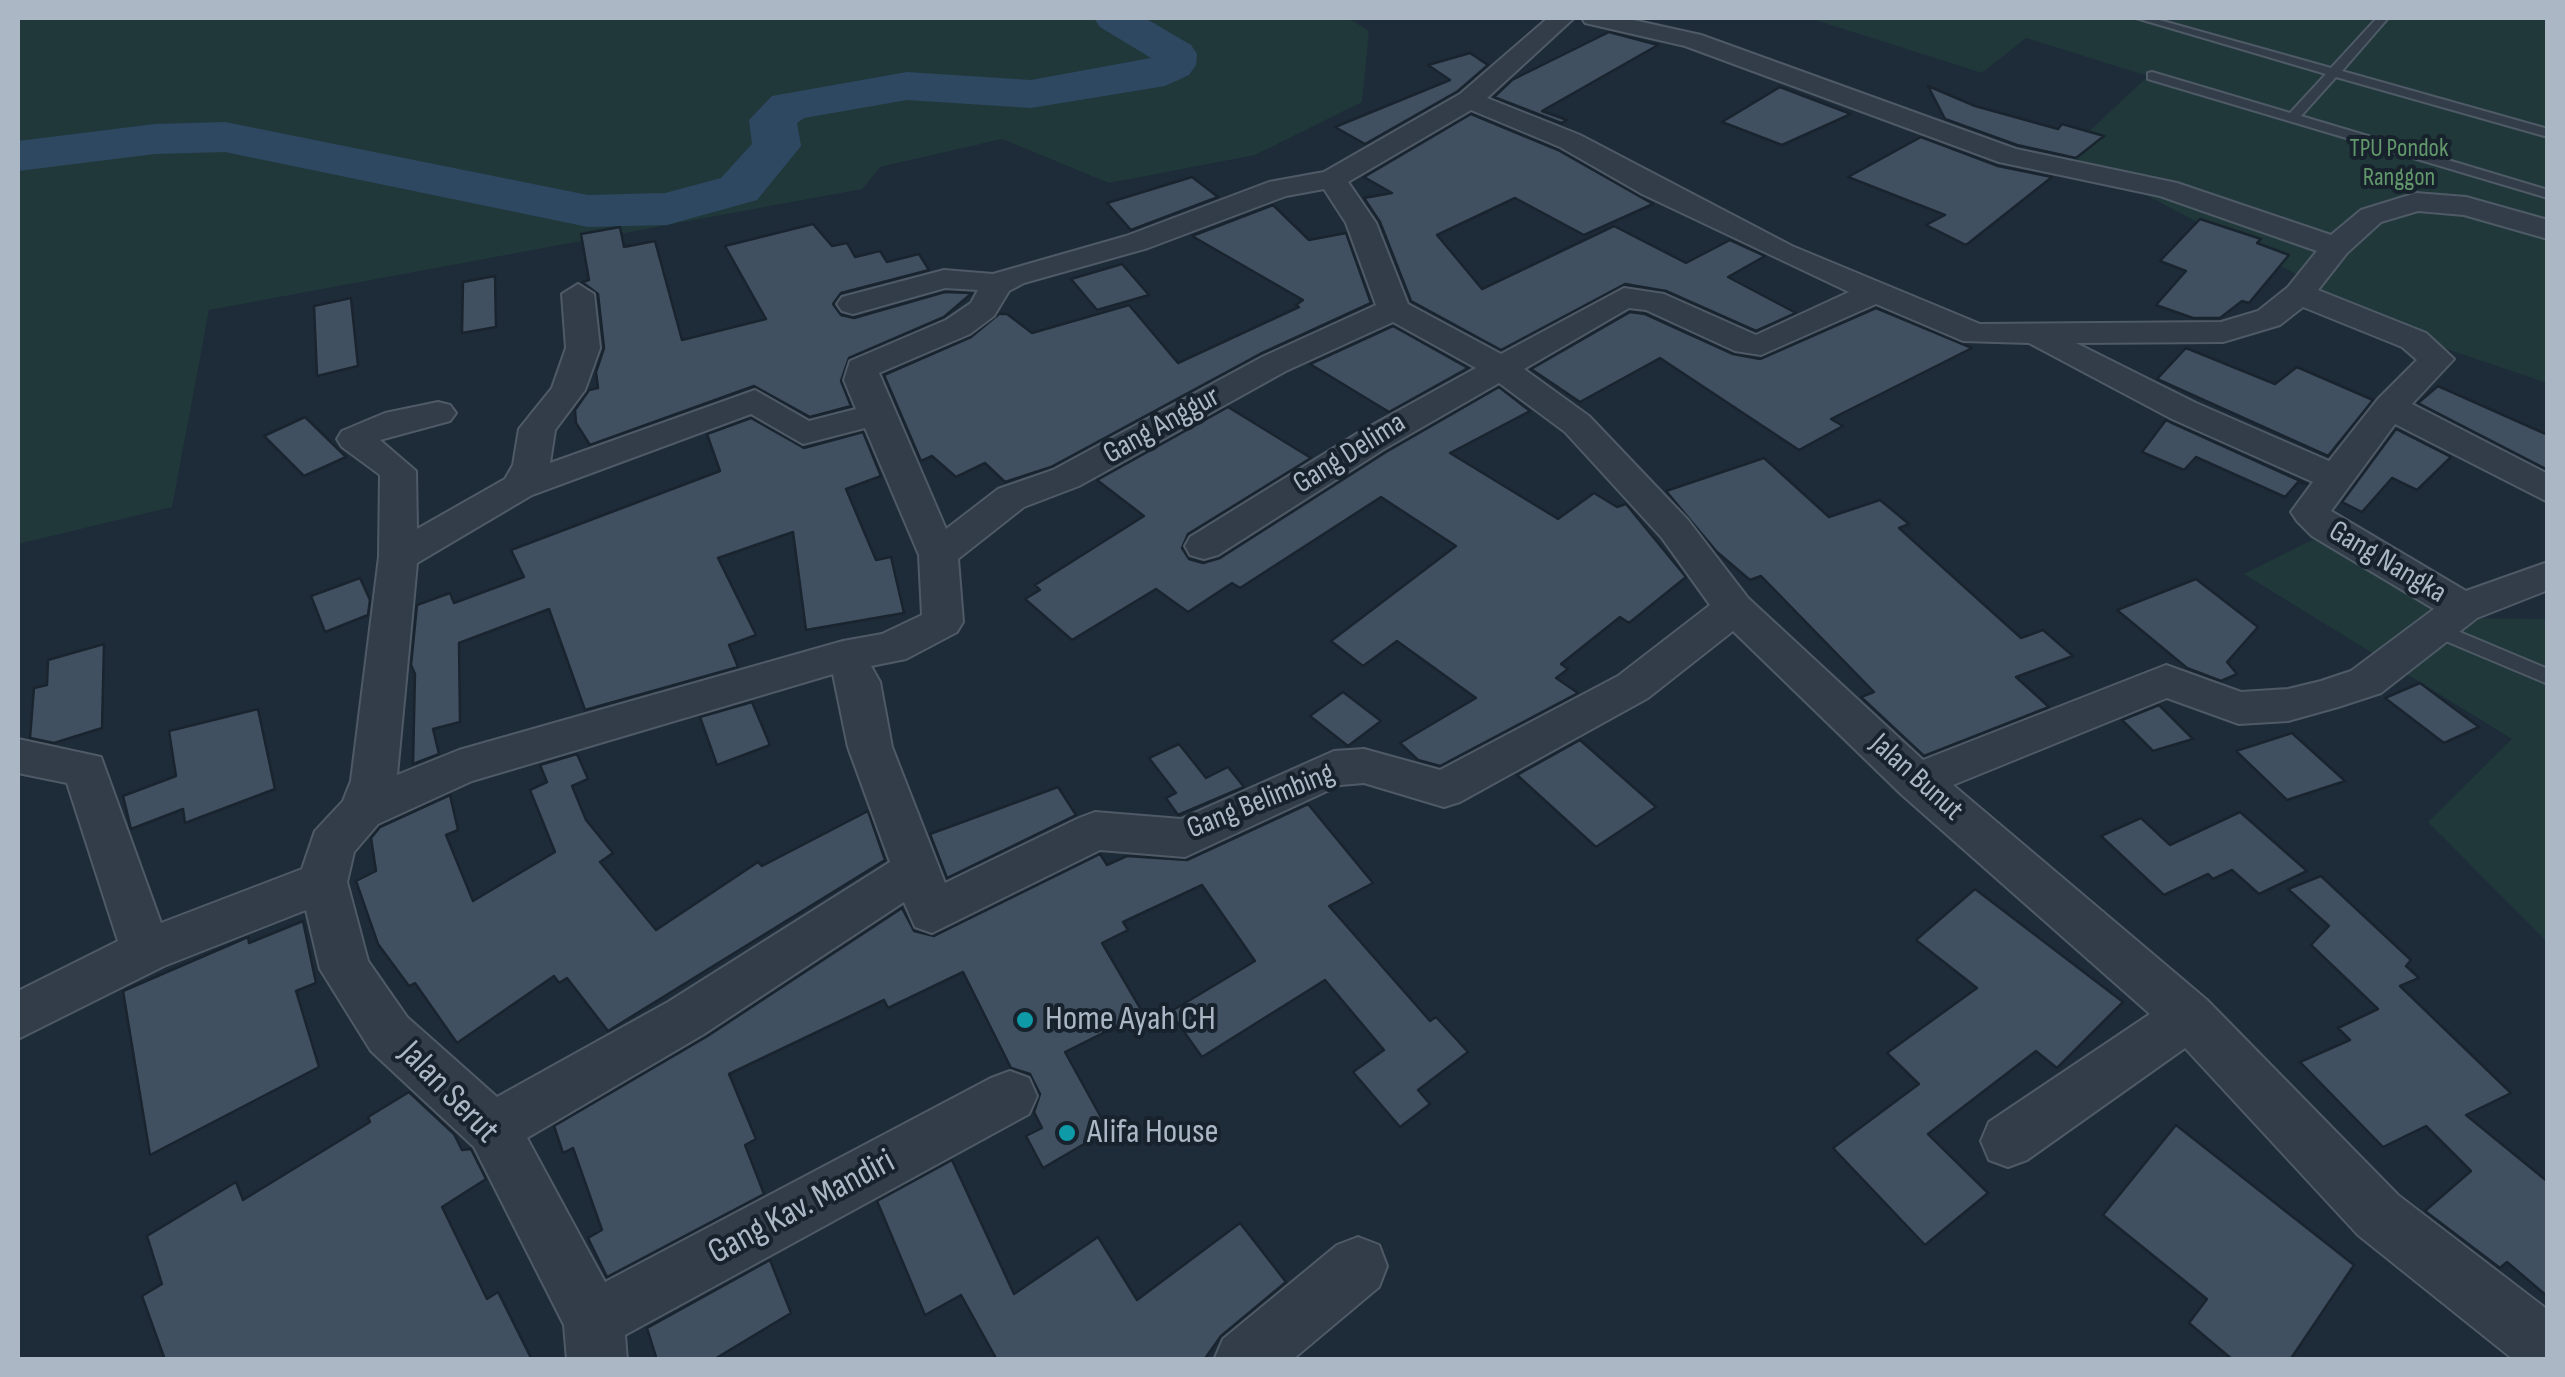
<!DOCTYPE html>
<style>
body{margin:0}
#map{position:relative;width:2565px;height:1377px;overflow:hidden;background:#1e2b39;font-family:"Sofia Sans Condensed",sans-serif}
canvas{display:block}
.frame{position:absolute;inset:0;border:20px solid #acb7c6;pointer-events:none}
</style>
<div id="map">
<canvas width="2565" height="1377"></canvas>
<div class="frame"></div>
</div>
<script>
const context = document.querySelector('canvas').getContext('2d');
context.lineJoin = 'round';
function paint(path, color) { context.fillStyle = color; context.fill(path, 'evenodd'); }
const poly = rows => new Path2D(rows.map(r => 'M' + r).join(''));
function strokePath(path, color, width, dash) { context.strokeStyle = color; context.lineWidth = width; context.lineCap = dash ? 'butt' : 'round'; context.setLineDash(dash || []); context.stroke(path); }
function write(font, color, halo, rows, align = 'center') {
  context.font = font + ' "Sofia Sans Condensed",sans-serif'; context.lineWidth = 8; context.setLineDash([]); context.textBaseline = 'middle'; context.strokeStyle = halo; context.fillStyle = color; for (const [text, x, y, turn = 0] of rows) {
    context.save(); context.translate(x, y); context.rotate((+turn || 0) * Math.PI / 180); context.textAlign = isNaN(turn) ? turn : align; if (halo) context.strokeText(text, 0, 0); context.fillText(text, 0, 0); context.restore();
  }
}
const green = poly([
 [18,18,1348,18,1369,31,1362,102,1255,155,1109,183,1002,139,880,167,862,189,209,310,172,507,18,544],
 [1809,18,2547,18,2547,383,2346,315,2315,284,2066,153,2148,76,2026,38,1982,73],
 [2314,539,2459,618,2547,619,2547,942,2428,822,2512,739,2244,574]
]);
const river = poly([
 [1094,18,1145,18,1191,45,1197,54,1196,65,1189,75,1165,86,1031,108,907,100,804,118,797,123,801,146,757,200,667,225,588,227,225,152,155,154,18,171,18,141,155,124,225,122,588,195,665,193,721,178,752,144,749,120,772,96,907,72,1031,80,1151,58,1100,27,1094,18]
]);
const building = poly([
 [1609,32,1658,45,1542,111,1567,120,1561,123,1494,97,1512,80,1609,32],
 [1470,53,1488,65,1458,91,1365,144,1335,127,1450,80,1428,65,1470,53],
 [1928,86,1975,106,2058,129,2062,124,2104,136,2076,158,2017,145,1945,119,1928,86],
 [1780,87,1851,114,1782,145,1722,122,1780,87],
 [1471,114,1558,150,1653,204,1584,235,1515,198,1437,235,1482,289,1614,226,1686,263,1730,240,1765,256,1728,277,1796,313,1756,331,1666,291,1625,284,1501,350,1411,301,1380,222,1364,198,1392,193,1364,177,1471,114],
 [1921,137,1998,166,2052,177,1966,245,1926,225,1945,215,1848,177,1921,137],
 [1192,177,1218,197,1131,230,1107,203,1192,177],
 [1273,205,1309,240,1346,233,1371,303,1260,354,1051,467,1005,482,985,463,956,477,932,456,921,461,884,375,971,337,999,314,1007,314,1032,333,1129,305,1178,363,1299,307,1296,305,1303,300,1192,236,1273,205],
 [2200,219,2261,239,2257,243,2289,255,2249,303,2242,301,2220,318,2193,318,2156,305,2186,271,2160,261,2200,219],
 [813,224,832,246,847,243,855,257,880,251,887,262,919,254,929,270,841,293,833,304,841,315,854,318,945,292,972,293,944,317,849,358,841,381,851,406,810,417,754,386,590,445,576,423,575,410,589,390,598,388,596,372,604,348,598,294,582,282,589,280,581,234,620,227,624,247,655,241,682,340,766,319,725,246,813,224],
 [1122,264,1149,295,1097,310,1071,279,1122,264],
 [495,276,496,327,462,333,463,282,495,276],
 [351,298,358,366,317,376,314,306,351,298],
 [1876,308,1972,348,1831,419,1843,426,1799,450,1660,358,1580,402,1531,369,1630,312,1645,314,1733,354,1760,359,1876,308],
 [1393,326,1468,368,1389,412,1310,364,1393,326],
 [2186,348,2275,384,2297,367,2373,400,2328,456,2157,379,2186,348],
 [2438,386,2548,435,2548,470,2418,403,2438,386],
 [1499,387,1530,411,1450,453,1558,519,1594,493,1617,507,1626,504,1686,577,1629,623,1620,617,1561,664,1568,669,1556,678,1578,693,1440,766,1418,760,1400,743,1476,698,1397,641,1363,666,1331,641,1456,546,1381,497,1240,588,1232,583,1188,612,1156,589,1072,640,1025,599,1040,590,1035,585,1144,516,1097,480,1228,407,1311,458,1188,534,1182,548,1189,559,1203,563,1220,558,1386,452,1499,387],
 [305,417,346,457,304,476,264,436,305,417],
 [751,418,804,448,863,432,881,476,846,489,876,560,891,557,904,613,806,630,793,532,718,558,756,635,729,645,738,667,585,710,549,609,459,643,460,722,433,729,439,754,413,764,415,674,411,665,417,605,450,593,454,603,524,577,511,550,720,471,707,434,751,418],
 [2166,420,2170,422,2307,484,2298,482,2285,497,2196,457,2184,470,2142,452,2166,420],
 [2396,429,2451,457,2417,490,2392,478,2362,512,2342,502,2396,429],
 [1764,458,1829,517,1880,500,1909,524,1899,528,2021,638,2043,630,2073,656,2016,677,2049,707,1924,756,1861,697,1874,692,1761,576,1750,580,1717,552,1666,491,1764,458],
 [360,578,370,600,368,615,325,632,311,596,360,578],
 [2196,579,2258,627,2227,662,2237,674,2221,681,2187,668,2117,610,2196,579],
 [104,644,102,728,54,743,30,738,34,688,47,685,48,660,104,644],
 [2420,683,2479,727,2444,743,2385,698,2420,683],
 [1343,692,1381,721,1348,746,1310,716,1343,692],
 [752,702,770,745,717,765,700,717,752,702],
 [2159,705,2193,739,2153,751,2122,720,2159,705],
 [258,709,275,789,185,823,183,809,131,829,123,796,176,776,169,731,258,709],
 [2292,733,2345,781,2287,800,2236,751,2292,733],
 [1580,740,1656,807,1596,847,1517,775,1580,740],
 [1179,744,1206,778,1228,767,1244,787,1178,815,1166,798,1176,793,1149,758,1179,744],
 [577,754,588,779,572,786,586,820,613,853,600,862,656,930,758,862,762,866,868,811,885,860,608,1031,567,978,559,983,554,976,457,1043,415,983,409,986,378,944,356,881,376,871,371,838,380,827,450,795,458,830,446,835,473,901,555,852,530,790,547,782,540,765,577,754],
 [1058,787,1076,815,947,878,930,834,1058,787],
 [1308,804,1373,883,1329,906,1430,1021,1436,1017,1468,1052,1418,1090,1430,1104,1400,1127,1353,1072,1384,1050,1325,980,1202,1057,1170,1012,1255,961,1202,885,1123,922,1128,930,1102,943,1143,1013,1065,1052,1108,1130,1043,1168,1026,1136,1042,1128,1034,1112,1040,1094,1030,1074,1011,1068,963,972,888,1008,884,1000,729,1074,756,1139,745,1145,764,1194,607,1277,588,1238,602,1230,573,1148,563,1153,554,1126,706,1037,902,908,914,931,934,936,1100,854,1107,865,1127,856,1187,860,1308,804],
 [2240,812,2307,871,2259,894,2232,870,2213,879,2208,874,2164,895,2101,836,2141,818,2170,845,2240,812],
 [2321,876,2411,960,2406,966,2419,978,2400,986,2511,1093,2466,1115,2548,1182,2548,1297,2507,1262,2500,1268,2425,1211,2471,1171,2426,1126,2383,1147,2300,1062,2350,1040,2338,1028,2378,1009,2311,945,2329,926,2288,889,2321,876],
 [1975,889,2123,1002,2057,1068,2036,1051,1928,1134,1988,1193,1925,1245,1833,1148,1919,1084,1887,1053,1977,988,1916,940,1975,889],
 [303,921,316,983,296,991,319,1067,150,1155,123,991,248,937,249,943,303,921],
 [409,1092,454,1134,462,1150,471,1149,486,1179,442,1207,487,1299,498,1292,532,1360,165,1360,142,1296,162,1284,147,1236,236,1182,243,1200,370,1122,368,1117,409,1092],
 [2176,1125,2354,1265,2290,1360,2233,1360,2189,1323,2207,1299,2103,1215,2176,1125],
 [952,1160,1014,1294,1098,1237,1137,1300,1240,1223,1286,1282,1221,1336,1204,1360,997,1360,961,1295,925,1315,877,1201,952,1160],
 [770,1260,791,1313,713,1360,657,1360,647,1328,770,1260]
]);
const lane = poly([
 [2136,18,2152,18,2331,68,2377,18,2388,18,2342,71,2548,129,2548,137,2336,77,2301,116,2548,190,2548,198,2148,79,2148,73,2152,72,2290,113,2326,74,2136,18],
 [2436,622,2548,669,2548,684,2429,634,2426,629,2429,624,2436,622]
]);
const street = poly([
 [1548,18,1574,18,1487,98,1580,135,1792,246,1980,324,2221,322,2258,311,2288,287,2317,251,2160,196,1999,162,1685,46,1585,23,1582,18,1624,18,1701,35,2016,149,2177,183,2331,235,2361,210,2416,193,2466,197,2548,220,2548,239,2464,215,2418,211,2381,222,2347,253,2318,290,2426,333,2454,359,2412,404,2548,474,2548,502,2395,424,2331,511,2466,591,2548,562,2548,590,2477,618,2381,693,2338,707,2288,721,2239,724,2167,698,1953,785,2207,1000,2398,1195,2548,1310,2548,1360,2514,1360,2358,1235,2185,1048,2027,1160,2008,1167,1989,1160,1981,1141,1989,1122,2150,1014,1901,794,1733,631,1648,698,1460,802,1444,807,1364,783,1340,785,1185,857,1100,850,932,933,915,927,904,902,704,1034,527,1138,605,1282,991,1078,1010,1071,1029,1078,1037,1096,1029,1114,625,1335,627,1360,567,1360,564,1325,474,1147,371,1051,320,969,306,910,164,966,18,1039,18,991,118,941,67,783,18,773,18,739,101,757,161,923,302,869,315,831,343,801,351,781,379,557,380,475,342,447,337,439,342,431,385,413,438,402,450,405,456,413,450,421,380,440,416,471,417,529,505,479,513,465,519,429,552,388,566,348,562,294,578,284,594,294,600,348,585,390,555,430,550,463,755,390,809,421,856,409,844,380,850,361,946,320,971,303,978,290,945,288,853,314,842,311,837,304,842,297,944,270,993,274,1126,236,1269,182,1324,172,1460,94,1548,18],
 [1471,110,1560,147,1642,194,1849,292,1756,335,1664,294,1624,288,1501,354,1408,304,1376,223,1348,182,1471,110],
 [1324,189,1346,223,1376,305,1262,357,1053,470,998,489,946,529,879,373,970,334,994,316,1009,291,1024,283,1148,248,1286,196,1324,189],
 [1876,304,1963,341,2029,343,2172,419,2313,482,2291,512,2297,521,2312,536,2434,609,2351,671,2321,681,2288,689,2241,692,2166,665,1923,760,1748,598,1688,520,1589,416,1524,369,1629,308,1646,310,1735,351,1761,355,1876,304],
 [2303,307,2402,347,2417,360,2378,399,2329,461,2196,403,2076,343,2223,342,2280,325,2303,307],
 [1393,322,1476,368,1358,433,1190,537,1185,546,1190,555,1204,559,1218,555,1384,449,1499,383,1565,432,1662,538,1710,605,1618,676,1440,770,1364,749,1334,751,1181,819,1095,812,1079,818,945,883,892,747,880,682,871,666,906,659,957,632,963,622,958,559,1024,507,1079,486,1286,371,1393,322],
 [751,414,803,444,865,428,919,555,922,615,882,634,843,641,459,750,397,775,417,563,532,495,751,414],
 [833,674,848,747,890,862,668,1002,497,1097,407,1017,368,961,347,882,354,852,378,824,472,781,833,674],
 [1358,1237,1379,1245,1387,1266,1379,1287,1292,1360,1214,1360,1223,1339,1337,1245,1358,1237]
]);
const markers = [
 [1025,1020,10,"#0f9aa8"],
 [1067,1133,10,"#0f9aa8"]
];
const farParknames = [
 ["TPU Pondok",2399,150],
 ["Ranggon",2399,179]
];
const streetNames = [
 ["Gang Anggur",1162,426,-29],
 ["Gang Delima",1350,454,-32],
 ["Gang Nangka",2387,563,31],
 ["Jalan Bunut",1916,778,42],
 ["Gang Belimbing",1261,802,-22]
];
const nearPoinames = [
 ["Home Ayah CH",1045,1020],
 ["Alifa House",1087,1133]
];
const nearStreetnames = [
 ["Jalan Serut",448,1093,46],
 ["Gang Kav. Mandiri",802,1208,-28]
];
paint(green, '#20383a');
paint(river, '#2f4862');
paint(building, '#415061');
strokePath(building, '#19242f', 2.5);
strokePath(lane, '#4f5a67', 4);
strokePath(street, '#4f5a67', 4);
paint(lane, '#323d49');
paint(street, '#323d49');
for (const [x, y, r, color] of markers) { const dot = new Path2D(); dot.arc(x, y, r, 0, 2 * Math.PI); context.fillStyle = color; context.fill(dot); strokePath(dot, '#17222d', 4); }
write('25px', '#62986b', '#17222d', farParknames);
write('30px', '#acb7c6', '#17222d', streetNames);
write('35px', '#acb7c6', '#17222d', nearPoinames, 'left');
write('35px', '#acb7c6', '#17222d', nearStreetnames);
</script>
